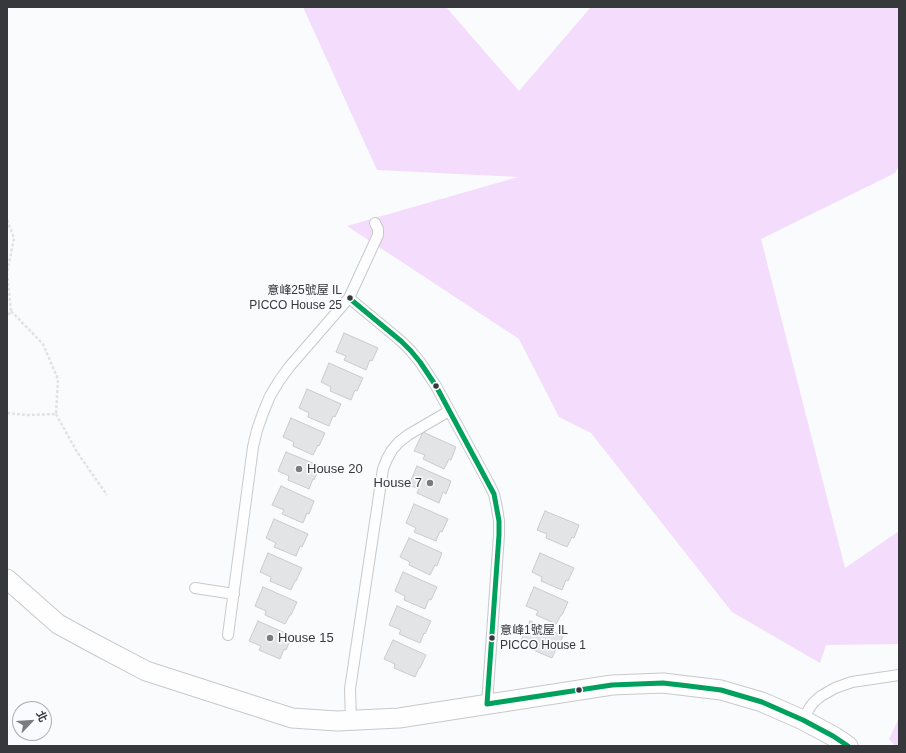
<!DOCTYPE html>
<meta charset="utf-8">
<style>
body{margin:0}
#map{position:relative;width:906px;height:753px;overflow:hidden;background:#fafbfd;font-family:Arial,"Noto Sans TC",sans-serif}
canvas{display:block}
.frame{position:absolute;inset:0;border:8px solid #36383b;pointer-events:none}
.north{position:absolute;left:12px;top:701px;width:40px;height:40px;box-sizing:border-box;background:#f9fbfe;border:1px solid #abadb0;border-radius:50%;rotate:65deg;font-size:11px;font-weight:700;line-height:16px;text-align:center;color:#36383b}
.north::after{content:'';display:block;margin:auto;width:14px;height:18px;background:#7b7c7f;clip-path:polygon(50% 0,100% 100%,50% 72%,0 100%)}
</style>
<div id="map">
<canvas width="906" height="753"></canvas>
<div class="frame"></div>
<div class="north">北</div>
</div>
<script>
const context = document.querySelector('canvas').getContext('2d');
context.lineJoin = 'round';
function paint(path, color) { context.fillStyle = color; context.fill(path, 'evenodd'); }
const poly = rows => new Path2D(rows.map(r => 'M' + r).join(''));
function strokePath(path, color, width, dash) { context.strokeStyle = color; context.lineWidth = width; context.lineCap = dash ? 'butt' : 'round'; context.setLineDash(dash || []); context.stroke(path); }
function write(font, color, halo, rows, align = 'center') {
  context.font = font + ' Arial,"Noto Sans TC",sans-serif'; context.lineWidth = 3.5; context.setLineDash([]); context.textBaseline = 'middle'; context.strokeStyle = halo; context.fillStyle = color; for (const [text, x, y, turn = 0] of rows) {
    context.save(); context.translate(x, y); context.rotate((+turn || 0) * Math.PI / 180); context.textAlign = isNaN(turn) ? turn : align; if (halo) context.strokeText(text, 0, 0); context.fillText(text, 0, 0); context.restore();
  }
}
const green = poly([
 [303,7,446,7,519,91,590,8,590,7,899,7,899,165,895,173,761,239,845,568,899,531,899,644,826,645,820,663,732,612,591,433,559,417,519,339,347,226,518,177,377,170],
 [899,718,899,746,895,746,889,739]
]);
const building = poly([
 [344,333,378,348,372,361,370,360,366,370,344,360,346,356,336,352,344,333],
 [329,363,363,378,357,391,355,390,351,400,330,391,331,387,321,382,329,363],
 [307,389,341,404,335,417,333,416,329,426,308,417,309,413,299,408,307,389],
 [291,418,325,433,319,446,318,445,313,455,293,446,294,442,283,437,291,418],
 [423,432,456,447,451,460,449,459,444,469,423,459,425,455,414,451,423,432],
 [286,452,320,466,314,480,313,479,309,489,288,480,289,476,278,471,286,452],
 [417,466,451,481,446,494,443,492,439,503,417,493,419,489,409,485,417,466],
 [281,486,314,501,309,514,307,513,303,523,282,514,284,510,272,505,281,486],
 [414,504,448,519,442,532,440,531,436,541,414,532,416,528,406,523,414,504],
 [545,511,579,525,574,538,572,537,567,547,546,538,547,534,537,530,545,511],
 [274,519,308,534,302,547,300,546,296,556,274,547,276,543,266,538,274,519],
 [409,538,442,553,437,566,435,565,430,575,409,565,410,562,400,557,409,538],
 [268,553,302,568,296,581,295,581,291,590,270,581,271,577,260,572,268,553],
 [540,553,574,568,568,581,566,580,562,590,541,581,542,577,532,572,540,553],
 [403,572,437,587,431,600,429,599,425,609,404,600,405,596,395,591,403,572],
 [263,587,297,602,291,615,290,615,285,624,265,615,266,611,255,606,263,587],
 [534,587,568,602,562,615,561,615,556,624,536,615,538,611,526,606,534,587],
 [397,606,431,621,425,634,424,633,420,643,399,634,401,630,389,625,397,606],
 [258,621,292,636,286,650,284,649,280,659,259,650,261,646,249,641,258,621],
 [530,621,563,636,557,649,556,649,552,658,531,649,532,646,521,640,530,621],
 [393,640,426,655,420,668,419,668,415,677,394,668,395,664,384,659,393,640]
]);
const path = poly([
 [7,220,14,238,7,273,11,311,7,317],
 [7,413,28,415,56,414,58,379,43,344,11,311],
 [56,414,77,452,107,495]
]);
const service = poly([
 [349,298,401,341,411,351,420,362,436,386,488,482,494,494,497,508,499,521,499,535,487,704],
 [195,588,234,594],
 [228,635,253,447,257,430,263,413,270,396,279,381,290,366,349,298,378,235,378,229,375,223],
 [351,720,350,689,383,469,387,459,392,450,399,442,408,435,449,411],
 [803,720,810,707,814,702,821,696,835,688,852,682,899,675]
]);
const minor = poly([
 [7,579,58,624,91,642,146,671,292,718,337,721,399,718,612,685,663,683,721,690,762,702,803,720,833,736,848,746]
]);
const bus1 = poly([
 [349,298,401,341,411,351,420,362,436,386,494,494,499,521,499,535,487,704],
 [487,704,612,685,663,683,689,686,721,690,762,702,803,720,833,736,848,746]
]);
const markers = [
 [350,298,3.5,"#36383b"],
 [436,386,3.5,"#36383b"],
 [299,469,4,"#7b7c7f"],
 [430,483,4,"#7b7c7f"],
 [270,638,4,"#7b7c7f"],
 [492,638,3.5,"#36383b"],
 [579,690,3.5,"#36383b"]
];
const busNames = [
 ["意峰25號屋 IL",342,291],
 ["PICCO House 25",342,306],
 ["意峰1號屋 IL",500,631,"left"],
 ["PICCO House 1",500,646,"left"]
];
const poiNames = [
 ["House 20",307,469],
 ["House 7",422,483,"right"],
 ["House 15",278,638]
];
paint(green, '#f4dcfc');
paint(building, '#e2e4e6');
strokePath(building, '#c9cbcd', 1);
strokePath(service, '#c7c9cb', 12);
strokePath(minor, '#c7c9cb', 21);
strokePath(path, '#e2e2e3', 2.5, [3, 2]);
strokePath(service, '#fefeff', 10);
strokePath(minor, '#fefeff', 19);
strokePath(bus1, '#00a15c', 5);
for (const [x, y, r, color] of markers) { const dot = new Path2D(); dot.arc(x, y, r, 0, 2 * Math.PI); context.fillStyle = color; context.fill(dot); strokePath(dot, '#f9fbfe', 1.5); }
write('12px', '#36383b', '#f9fbfe', busNames, 'right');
write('13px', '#36383b', '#f9fbfe', poiNames, 'left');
</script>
